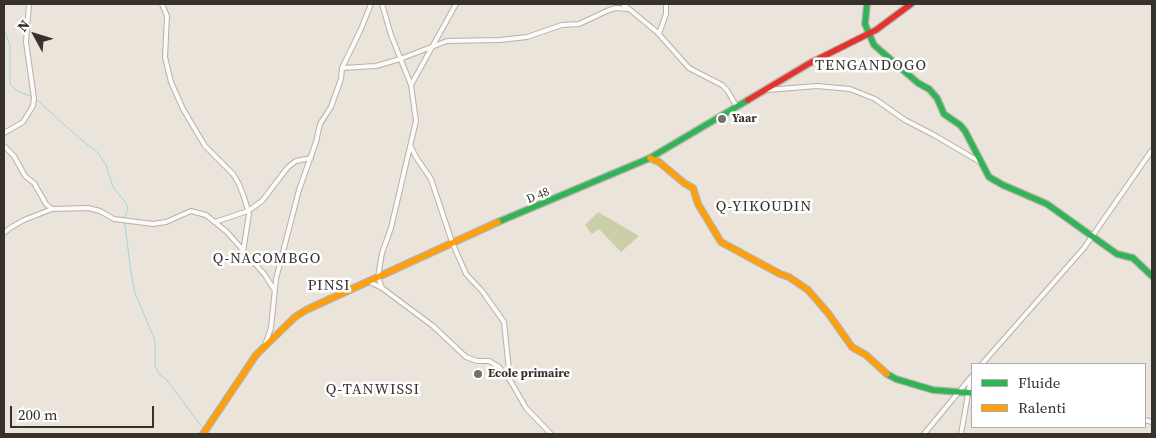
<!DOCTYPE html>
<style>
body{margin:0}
#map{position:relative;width:1156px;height:438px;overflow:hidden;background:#eae4da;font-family:"Source Serif 4",serif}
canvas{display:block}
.frame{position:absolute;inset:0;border:5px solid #36312a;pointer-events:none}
.legend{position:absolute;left:971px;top:363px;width:175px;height:65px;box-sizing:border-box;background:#fff;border:1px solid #afadaa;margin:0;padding:6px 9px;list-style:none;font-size:15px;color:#36312a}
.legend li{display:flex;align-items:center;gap:10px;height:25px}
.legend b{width:25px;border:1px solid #afadaa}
.north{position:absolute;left:10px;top:10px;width:50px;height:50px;-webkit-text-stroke:4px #fff;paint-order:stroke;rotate:309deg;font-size:14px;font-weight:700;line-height:20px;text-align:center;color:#36312a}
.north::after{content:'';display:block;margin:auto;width:18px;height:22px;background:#36312a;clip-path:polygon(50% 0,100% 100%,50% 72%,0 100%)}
.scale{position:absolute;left:10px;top:406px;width:144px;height:22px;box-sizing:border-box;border:2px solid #36312a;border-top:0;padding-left:6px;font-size:15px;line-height:18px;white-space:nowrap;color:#36312a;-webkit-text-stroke:4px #fff;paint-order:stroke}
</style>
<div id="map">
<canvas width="1156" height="438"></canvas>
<div class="frame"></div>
<ul class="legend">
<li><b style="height:6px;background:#30b455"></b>Fluide</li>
<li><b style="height:6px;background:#ff9f0a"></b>Ralenti</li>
</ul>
<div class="north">N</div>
<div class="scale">200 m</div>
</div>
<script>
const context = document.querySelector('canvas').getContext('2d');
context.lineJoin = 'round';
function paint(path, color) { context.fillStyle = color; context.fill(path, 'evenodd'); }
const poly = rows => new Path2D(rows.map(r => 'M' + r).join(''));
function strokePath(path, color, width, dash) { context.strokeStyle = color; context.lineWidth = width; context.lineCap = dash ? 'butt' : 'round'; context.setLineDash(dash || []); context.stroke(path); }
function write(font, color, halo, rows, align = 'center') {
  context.font = font + ' "Source Serif 4",serif'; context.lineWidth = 5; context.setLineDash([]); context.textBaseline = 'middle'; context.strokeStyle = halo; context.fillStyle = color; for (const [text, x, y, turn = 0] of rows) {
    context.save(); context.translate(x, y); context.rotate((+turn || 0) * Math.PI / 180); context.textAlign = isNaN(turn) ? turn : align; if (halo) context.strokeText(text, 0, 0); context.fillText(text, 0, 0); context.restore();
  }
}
const forest = poly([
 [598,212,639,236,621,252,599,229,592,234,585,225]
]);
const stream = poly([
 [4,30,10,45,10,84,17,91,33,97],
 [36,99,79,138,97,152,106,165,113,187,126,203,128,209,124,218,131,272,135,293,155,340,155,366,159,374,167,380,198,422,205,429]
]);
const street = poly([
 [162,4,167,16,165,57,171,82,183,109,205,146,233,174,239,184,244,197,249,214,243,252],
 [623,4,657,32,689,68,722,85,727,90,737,107],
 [659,34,666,14,666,4],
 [342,68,376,66,400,59,447,41,500,40,527,37,562,25,579,24,609,10,616,8,627,9],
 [411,85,456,4],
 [767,90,817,86,850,89,875,99,905,120,934,135,980,162],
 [4,133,23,122,33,106,34,98,26,42,29,4],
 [4,146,14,156,25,176,34,183,46,204,52,209,88,208,100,211,114,219,153,224,166,222,191,211,206,215,227,232,265,275,275,291],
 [411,147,416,157,431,179,452,242,466,274,482,291,504,322,510,380],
 [215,222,248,211,262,201,288,167,296,161,311,158],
 [4,233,10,228,24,220,52,209],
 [368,281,382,288,433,326,466,357,477,361,489,361,499,367,510,380,526,408,551,434],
 [382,288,378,277,382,253,391,228,416,121,411,85,391,35,382,4],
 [265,345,271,328,276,279,299,190,316,142,320,124,331,107,341,79,342,68,361,29,371,4],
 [982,364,1084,248,1152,150],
 [1145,420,1152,422],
 [924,434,972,376],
 [961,434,971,377]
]);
const fast = poly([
 [867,4,865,24,874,45,918,83,929,89,937,98,944,114,960,125,965,131,989,177,1003,185,1047,204,1117,254,1133,258,1152,276],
 [498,222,650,158,748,100],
 [887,374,896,379,933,390,972,393]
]);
const slow = poly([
 [650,158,659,162,684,183,693,188,698,204,721,242,780,274,789,277,808,290,828,313,852,347,866,355,887,374],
 [203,434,256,355,295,317,306,310,498,222]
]);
const jam = poly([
 [748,100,810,63,876,30,911,4]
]);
const markers = [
 [722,119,5,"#757068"],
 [478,374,5,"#757068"]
];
const poiNames = [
 ["Yaar",732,119],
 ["Ecole primaire",488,374]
];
const streetNames = [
 ["D 48",538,196,-23]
];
const quarterNames = [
 ["TENGANDOGO",871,66],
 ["Q-YIKOUDIN",764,207],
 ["Q-NACOMBGO",267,259],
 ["PINSI",329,286],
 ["Q-TANWISSI",373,390]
];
paint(forest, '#cacfa8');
strokePath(stream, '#9dd5e1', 1);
strokePath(street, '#b6b1aa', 6);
strokePath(fast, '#b6b1aa', 8);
strokePath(slow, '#b6b1aa', 8);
strokePath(jam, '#b6b1aa', 8);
strokePath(street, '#fcfbf9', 4);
strokePath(fast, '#30b455', 5.5);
strokePath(slow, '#ff9f0a', 5.5);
strokePath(jam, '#e5322d', 5.5);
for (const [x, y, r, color] of markers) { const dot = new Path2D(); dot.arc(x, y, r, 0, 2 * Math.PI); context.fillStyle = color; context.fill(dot); strokePath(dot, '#fff', 2); }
write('bold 12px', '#36312a', '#fff', poiNames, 'left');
write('12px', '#36312a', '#fff', streetNames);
context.letterSpacing = '1px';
write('15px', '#36312a', '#fff', quarterNames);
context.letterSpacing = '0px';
</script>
